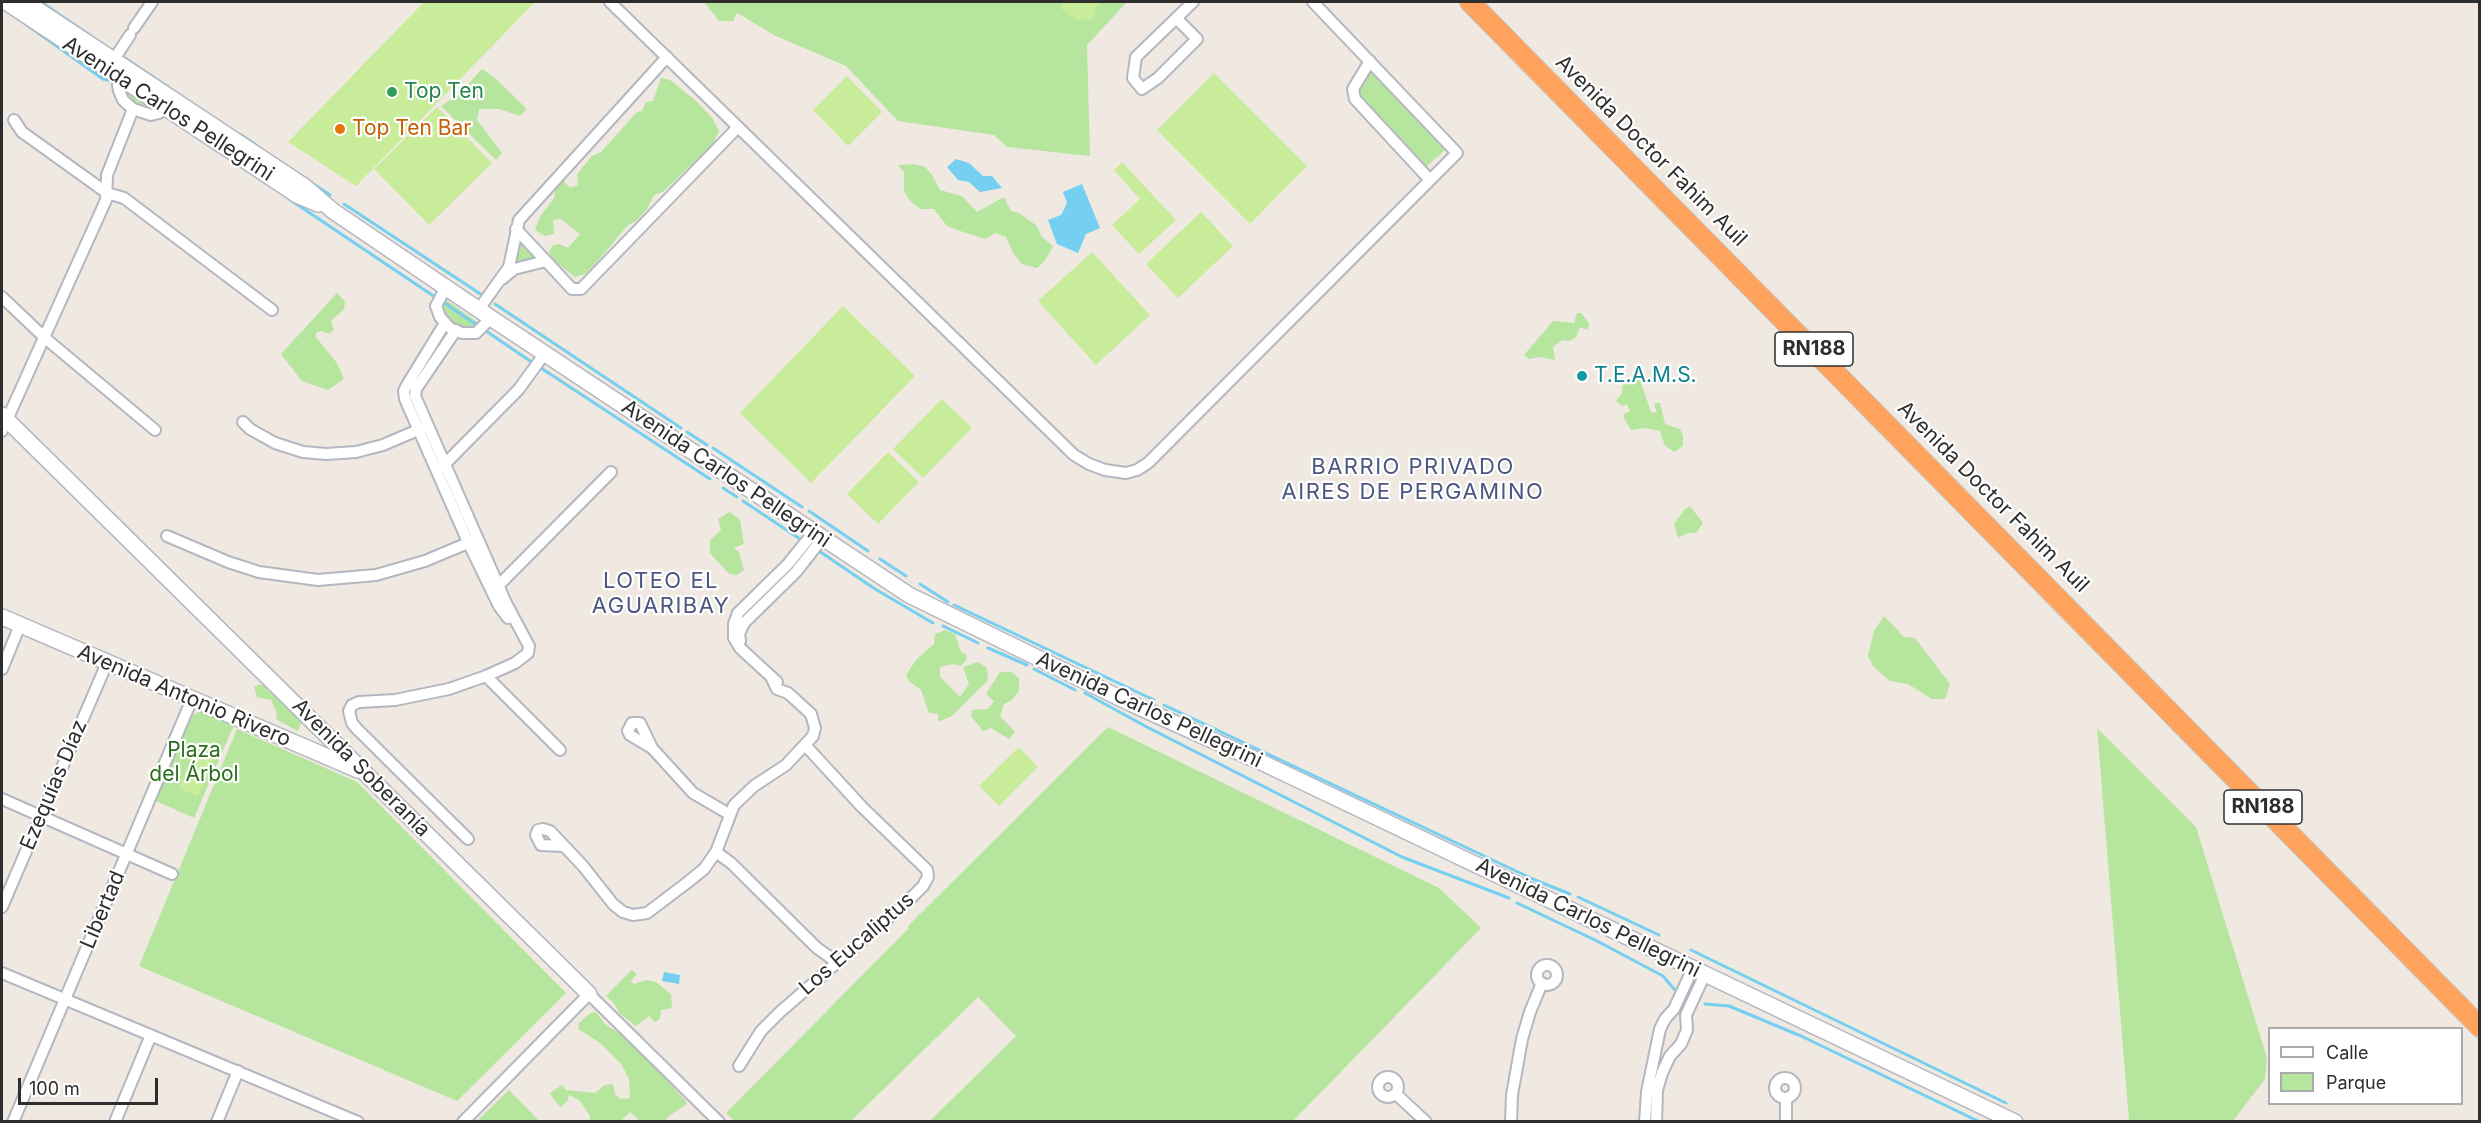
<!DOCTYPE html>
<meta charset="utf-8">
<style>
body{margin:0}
#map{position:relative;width:2481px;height:1123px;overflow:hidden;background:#efe9e1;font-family:Inter,sans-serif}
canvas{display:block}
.frame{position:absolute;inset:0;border:3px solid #2e2e2e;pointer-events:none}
.legend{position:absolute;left:2268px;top:1027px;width:195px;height:78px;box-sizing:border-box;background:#fff;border:2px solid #ababab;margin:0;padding:8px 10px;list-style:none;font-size:18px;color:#2e2e2e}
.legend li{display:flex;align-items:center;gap:12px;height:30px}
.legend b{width:30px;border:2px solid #ababab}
.scale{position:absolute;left:18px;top:1078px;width:140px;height:27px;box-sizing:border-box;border:3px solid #2e2e2e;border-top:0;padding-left:8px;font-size:18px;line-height:21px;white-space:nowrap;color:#2e2e2e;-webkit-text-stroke:4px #fff;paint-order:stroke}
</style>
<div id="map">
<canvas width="2481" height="1123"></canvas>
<div class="frame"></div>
<ul class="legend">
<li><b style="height:8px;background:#fff"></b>Calle</li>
<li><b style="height:16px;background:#b6e59e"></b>Parque</li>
</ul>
<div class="scale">100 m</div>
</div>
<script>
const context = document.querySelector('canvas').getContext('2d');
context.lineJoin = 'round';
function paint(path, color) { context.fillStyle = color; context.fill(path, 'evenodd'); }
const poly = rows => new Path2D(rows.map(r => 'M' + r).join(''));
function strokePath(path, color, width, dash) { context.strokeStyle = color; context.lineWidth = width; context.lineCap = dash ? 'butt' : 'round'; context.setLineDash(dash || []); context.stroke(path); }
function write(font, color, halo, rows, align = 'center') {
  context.font = font + ' Inter,sans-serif'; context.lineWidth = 4.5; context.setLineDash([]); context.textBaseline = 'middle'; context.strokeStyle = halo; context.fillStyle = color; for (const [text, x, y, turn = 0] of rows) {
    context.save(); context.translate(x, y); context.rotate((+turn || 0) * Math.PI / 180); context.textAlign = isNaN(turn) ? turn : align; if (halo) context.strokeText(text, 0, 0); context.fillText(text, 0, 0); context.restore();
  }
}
const green = poly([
 [704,2,1127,2,1087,45,1090,156,1007,147,994,135,898,121,846,66,776,36,737,13,733,21,719,21],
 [482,69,496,79,527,109,520,116,499,109,479,109,477,120,502,153,496,160,441,106,458,95],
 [1371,70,1446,149,1426,167,1359,99,1358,91],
 [661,78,670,80,695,100,713,119,719,131,712,145,663,192,654,195,647,209,636,221,628,225,597,262,585,274,575,277,552,259,549,252,552,246,559,244,568,248,580,234,561,219,553,220,554,234,545,236,535,230,540,217,554,198,555,187,563,180,570,188,578,185,577,174,592,156,601,152,637,112,642,111,646,102,653,101],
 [124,87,156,105,155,111,128,100,123,90],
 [914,164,925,167,932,175,940,190,962,196,977,212,1004,197,1011,211,1019,213,1037,226,1042,237,1053,246,1046,259,1037,268,1022,264,1013,253,1006,237,995,233,985,239,963,232,947,226,934,209,920,209,910,201,904,191,904,172,898,165],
 [517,239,537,258,512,266],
 [337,293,345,302,344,309,331,321,334,330,329,334,322,331,317,332,315,336,337,363,344,379,328,390,302,381,281,354],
 [445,299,480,324,479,327,466,331,446,319,440,304],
 [1577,313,1581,313,1589,323,1588,330,1580,327,1576,337,1570,341,1562,340,1553,347,1555,360,1541,357,1529,359,1524,355,1553,321,1574,323],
 [1629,377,1640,380,1651,412,1657,413,1654,403,1660,403,1665,424,1680,429,1683,436,1683,445,1675,452,1665,446,1660,431,1645,428,1631,430,1628,425,1623,416,1625,413,1630,412,1627,404,1622,406,1616,401,1622,393,1623,383],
 [1690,506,1703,523,1696,533,1688,533,1678,538,1674,524,1685,509],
 [730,512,740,520,744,544,733,548,739,552,744,570,737,575,729,574,710,553,710,540,721,530,718,519],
 [1884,616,1904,637,1915,638,1950,684,1945,699,1932,699,1908,684,1890,681,1873,666,1868,656,1874,631],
 [945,630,955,634,961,652,966,654,967,659,961,666,953,664,940,667,940,677,960,697,969,684,963,667,978,662,987,668,988,680,952,716,938,722,938,714,929,713,921,690,909,681,906,675,916,660,934,644,935,634],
 [1000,672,1011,672,1019,678,1019,691,1012,700,1004,704,1000,716,1015,732,1009,739,991,728,983,731,971,716,972,710,988,709,994,701,986,694],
 [257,685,264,685,268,691,289,707,295,716,302,721,298,731,277,720,276,711,271,700,257,697,254,687],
 [200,711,234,725,194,818,156,801,191,716],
 [1108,727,1439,888,1481,928,1293,1121,930,1121,1016,1036,978,997,851,1121,735,1121,726,1113,909,928,908,926],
 [2097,728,2196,827,2267,1058,2265,1079,2233,1121,2129,1121],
 [237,729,357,782,566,993,457,1101,139,966],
 [632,970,637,974,631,981,634,984,647,980,656,982,671,994,672,1008,661,1010,660,1019,655,1022,649,1016,636,1026,620,1014,613,1002,606,996],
 [596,1012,605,1024,623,1036,649,1061,686,1101,687,1104,669,1116,665,1121,640,1121,630,1112,621,1121,590,1121,590,1116,580,1101,569,1095,567,1102,560,1107,552,1097,550,1093,562,1085,566,1090,595,1093,605,1085,613,1084,615,1094,621,1099,630,1098,629,1079,622,1065,599,1042,578,1029,579,1023,589,1014],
 [509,1090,539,1121,477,1121]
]);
const pitch = poly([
 [424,2,535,2,356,186,288,142],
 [1060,2,1102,2,1096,8,1094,19,1078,20,1063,11],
 [1214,73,1307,166,1250,224,1157,130],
 [847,76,882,112,848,146,813,110],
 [437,107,492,163,429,225,374,169],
 [1122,162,1176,220,1139,254,1112,225,1140,199,1114,170],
 [1201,212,1233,246,1178,298,1146,264],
 [1092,252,1150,315,1096,365,1038,301],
 [843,306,915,376,811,483,740,413],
 [942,399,972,428,923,478,893,449],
 [888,452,919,482,878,524,847,494],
 [196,747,215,755,198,796,179,788],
 [1019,747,1038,767,999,806,979,786]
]);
const water = poly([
 [956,159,969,163,983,176,992,176,1002,188,980,192,969,182,958,180,947,167],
 [1082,184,1100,228,1086,234,1078,253,1057,244,1048,220,1061,215,1067,203,1063,192],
 [664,972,680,975,679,984,662,981]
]);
const stream = poly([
 [41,2,101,43],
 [17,18,103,79,113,81],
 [125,58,168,87],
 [241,135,255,144],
 [309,181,330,195],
 [289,199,435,297],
 [344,204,482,295],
 [443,302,478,326],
 [495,304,681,428],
 [486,331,533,363],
 [541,368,710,479],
 [687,432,707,445],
 [713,448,802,507],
 [723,488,737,497],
 [743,501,800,539],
 [809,511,868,551],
 [819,551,875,589,933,623],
 [880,559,906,576],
 [920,584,948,602],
 [954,605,1154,700],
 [943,626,978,643],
 [988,648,1027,665],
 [1034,669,1075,690],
 [1085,693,1145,726,1402,857,1509,898],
 [1164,705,1535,880,1570,894],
 [1578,897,1659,935],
 [1517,903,1597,941,1663,976,1674,989],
 [1691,950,2006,1103],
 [1705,1004,1729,1006,1801,1036,1980,1122]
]);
const street = poly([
 [610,2,1074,455,1089,464,1105,470,1126,473,1137,470,1148,463,1457,153,1313,2],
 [1176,18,1197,39,1158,78,1142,89,1133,78,1136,57,1193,2],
 [134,28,152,2],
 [1370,61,1353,89,1355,99,1430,180],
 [111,64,130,35],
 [121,78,118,85,119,91,123,100,133,109,151,115,159,113,168,103],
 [14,120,22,132,107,193,124,198,272,310],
 [516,229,546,261],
 [502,279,514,269,546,261,572,289,581,289,738,127],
 [446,287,436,306,440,317,450,328,462,333,476,333,491,318],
 [2,297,45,338,155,430],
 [479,309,509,267,519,220,667,57],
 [445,323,407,385,404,391,405,399,468,542,499,606,508,618],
 [456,330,416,389,415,396,506,603,529,646,528,653,515,663,486,676,449,689,395,700,359,702,352,705,349,711,352,723,357,729,468,839],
 [243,422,250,429,275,443,303,452,326,454,356,452,383,445,425,427],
 [2,431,106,200,107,175,133,109],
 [441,468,519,389,545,353],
 [167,536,228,562,259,572,318,580,376,575,425,561,475,540],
 [499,585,611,472],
 [740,641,739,634,744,623,796,572,822,539],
 [2,669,20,625],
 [486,676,560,750],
 [777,682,740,648,734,638,734,624,738,613,788,564,813,533],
 [652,748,630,735,628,731,632,723,640,723,652,748,693,793,729,814],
 [2,799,172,874],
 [563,846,541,845,536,835,538,830,543,829,550,831,583,866,613,904,623,912,633,915,647,913,688,882,704,869,716,852,734,805,754,786,786,765,813,736,815,728,811,714,788,693,777,689,772,679],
 [716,852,731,863,817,948,838,963],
 [2,907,107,663],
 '1537 975a10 10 0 1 1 20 0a10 10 0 1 1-20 0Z',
 [2,973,358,1122],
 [739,1066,761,1031,780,1012,908,901,923,886,928,877,927,870,921,864,862,807,806,746],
 '1378 1087a10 10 0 1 1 20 0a10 10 0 1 1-20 0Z',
 '1775 1088a10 10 0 1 1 20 0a10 10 0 1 1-20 0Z',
 [1396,1094,1426,1122],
 [1786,1098,1786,1122],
 [13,1122,192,699],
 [115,1122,151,1035],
 [217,1122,238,1071],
 [463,1122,589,994,719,1122],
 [1511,1122,1512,1095,1522,1039,1530,1012,1542,983],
 [1645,1122,1647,1092,1660,1029,1665,1019,1674,1009,1693,968],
 [1656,1122,1657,1090,1662,1073,1670,1056,1681,1044,1687,1030,1686,1015,1705,974]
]);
const secondary = poly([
 [6,2,297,195,318,204],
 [26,2,304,186,333,211,491,318,909,595,1132,704,1263,763,2015,1122],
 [2,415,589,994],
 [2,617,358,770]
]);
const highway = poly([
 [1470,2,2480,1027]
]);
const markers = [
 [392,92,6,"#2e9e5b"],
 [340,129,6,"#e8710a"],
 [1582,376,6,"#0f9aa8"]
];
const shields = [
 [1814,349,78],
 [2263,807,78]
];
const shieldNames = [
 ["RN188",1814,349],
 ["RN188",2263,807]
];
const leisureNames = [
 ["Top Ten",404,92]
];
const streetNames = [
 ["Avenida Carlos Pellegrini",168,109,33],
 ["Avenida Doctor Fahim Auil",1651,151,45],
 ["Avenida Carlos Pellegrini",726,474,34],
 ["Avenida Doctor Fahim Auil",1993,497,45],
 ["Avenida Antonio Rivero",184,696,23],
 ["Avenida Carlos Pellegrini",1149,710,25],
 ["Avenida Soberanía",361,768,45],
 ["Ezequías Díaz",54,785,-67],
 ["Libertad",103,910,-67],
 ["Avenida Carlos Pellegrini",1588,918,26],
 ["Los Eucaliptus",857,944,-41]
];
const foodNames = [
 ["Top Ten Bar",352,129]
];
const cultureNames = [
 ["T.E.A.M.S.",1594,376]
];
const parkNames = [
 ["Plaza",194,751],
 ["del Árbol",194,775]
];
const neighbourhoodNames = [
 ["BARRIO PRIVADO",1413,467],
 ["AIRES DE PERGAMINO",1413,492],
 ["LOTEO EL",661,581],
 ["AGUARIBAY",661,606]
];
paint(green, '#b6e59e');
paint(pitch, '#c9ec9a');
paint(water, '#75cff0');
strokePath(stream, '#75cff0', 3);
strokePath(street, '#b4b7c1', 14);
strokePath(secondary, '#b4b7c1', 18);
strokePath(highway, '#c9c9c9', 22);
strokePath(street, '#fff', 10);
strokePath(secondary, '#fff', 15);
strokePath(highway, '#ffa35c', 20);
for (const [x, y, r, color] of markers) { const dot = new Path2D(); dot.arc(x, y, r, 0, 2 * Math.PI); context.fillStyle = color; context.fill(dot); strokePath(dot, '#fff', 2); }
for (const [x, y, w] of shields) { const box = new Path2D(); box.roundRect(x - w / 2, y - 17, w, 34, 4.5); context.fillStyle = '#fff'; context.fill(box); strokePath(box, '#2e2e2e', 1.5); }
write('bold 20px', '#2e2e2e', null, shieldNames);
write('21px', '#27864d', '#fff', leisureNames, 'left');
write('21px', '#2e2e2e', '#fff', streetNames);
write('21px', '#c56008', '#fff', foodNames, 'left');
write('21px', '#0d838f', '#fff', cultureNames, 'left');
write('21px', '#2c6e1b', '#fff', parkNames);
context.letterSpacing = '1.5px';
write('22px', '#4d5680', '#fff', neighbourhoodNames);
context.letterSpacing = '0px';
</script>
